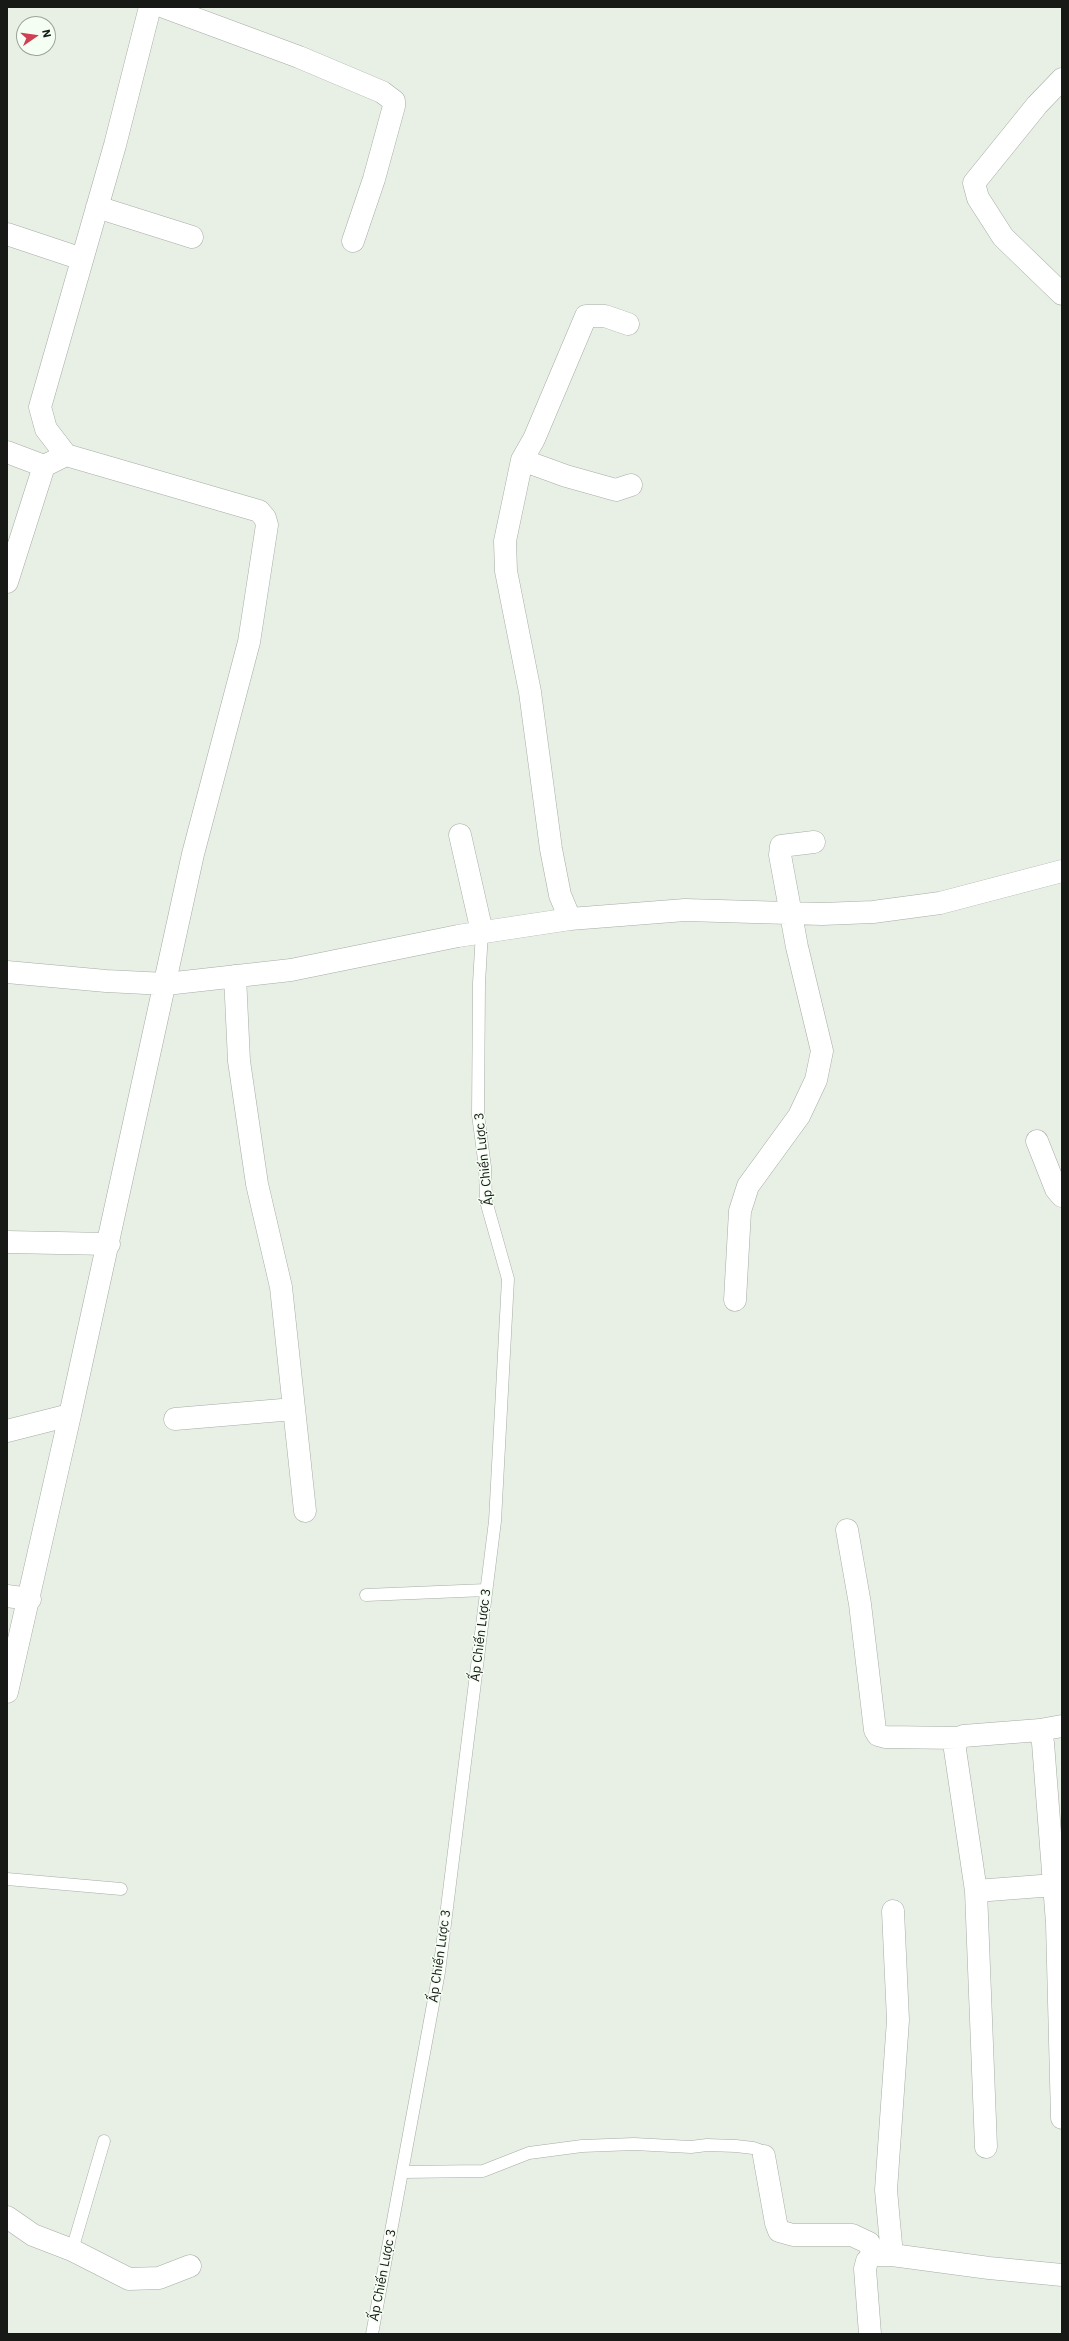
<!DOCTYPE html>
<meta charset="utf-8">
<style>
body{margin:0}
#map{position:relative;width:1069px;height:2341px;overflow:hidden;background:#e8f0e6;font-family:"IBM Plex Sans",sans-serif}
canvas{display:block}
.frame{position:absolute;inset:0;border:8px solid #161915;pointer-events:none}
.north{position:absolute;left:16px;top:16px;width:40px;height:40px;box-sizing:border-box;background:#f5fef3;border:1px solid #9ca29a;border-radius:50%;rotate:77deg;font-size:11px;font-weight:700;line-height:16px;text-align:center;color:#161915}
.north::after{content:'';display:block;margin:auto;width:14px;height:18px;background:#d04053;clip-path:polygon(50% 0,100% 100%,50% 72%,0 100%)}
</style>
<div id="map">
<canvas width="1069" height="2341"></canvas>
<div class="frame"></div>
<div class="north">N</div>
</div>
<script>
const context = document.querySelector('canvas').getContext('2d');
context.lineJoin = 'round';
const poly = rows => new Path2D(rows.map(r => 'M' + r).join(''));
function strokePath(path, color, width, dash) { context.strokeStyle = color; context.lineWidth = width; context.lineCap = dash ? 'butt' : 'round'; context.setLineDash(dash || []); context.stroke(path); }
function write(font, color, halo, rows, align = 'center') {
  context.font = font + ' "IBM Plex Sans",sans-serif'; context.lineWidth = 3; context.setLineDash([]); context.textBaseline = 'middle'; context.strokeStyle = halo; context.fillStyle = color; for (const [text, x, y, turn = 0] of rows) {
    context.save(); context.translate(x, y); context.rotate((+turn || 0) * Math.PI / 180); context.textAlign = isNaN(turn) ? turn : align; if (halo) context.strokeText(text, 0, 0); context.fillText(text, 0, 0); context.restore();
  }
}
const service = poly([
 [366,1595,486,1590],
 [7,1879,121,1889],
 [402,2172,483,2171,529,2153,582,2146,634,2144,691,2147,707,2145,736,2146,753,2148,759,2150,764,2156],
 [72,2250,104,2141],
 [372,2334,439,1972,495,1521,508,1279,486,1201,485,1167,478,1115,479,983,482,932]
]);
const minor = poly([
 [164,7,299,57,382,92,394,101,394,106,374,179,353,241],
 [1062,79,1037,105,974,183,978,198,1003,237,1062,294],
 [97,207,192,237],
 [7,234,82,259],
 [7,452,44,466,66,455,259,511,265,518,267,525,249,642,193,854,70,1415,7,1431],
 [66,455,46,429,40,407,115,145,150,7],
 [522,460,566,476,616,490,631,485],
 [7,582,44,466],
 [460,835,482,932],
 [570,919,560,895,551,849,530,692,506,571,505,541,522,460,534,439,586,316,605,316,628,324],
 [7,972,106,981,166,984,291,970,458,936,570,919,685,910,822,914,873,912,940,903,1062,871],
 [235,976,239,1061,257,1184,281,1287,305,1511],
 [1037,1141,1056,1189,1062,1196],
 [7,1242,109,1244],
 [735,1300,740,1211,748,1186,799,1116,816,1080,822,1051,797,947,780,855,781,846,814,842],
 [175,1419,294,1409],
 [847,1530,860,1604,875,1730,878,1735,885,1737,958,1738],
 [7,1596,30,1599],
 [7,1692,70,1415],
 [1062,1726,1040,1730,1043,1743,1057,1923,1062,2118],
 [976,1891,1054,1885],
 [986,2147,976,1891,954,1743,963,1736,1040,1730],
 [764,2156,776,2223,779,2231,793,2235,852,2235,869,2243,873,2255],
 [7,2217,33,2235,72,2250,129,2279,159,2278,190,2266],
 [892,2255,886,2190,898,2020,893,1911],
 [870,2334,865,2269,867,2261,873,2255,892,2255,989,2268,1062,2275]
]);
const streetNames = [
 ["Ấp Chiến Lược 3",484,1159,-96],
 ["Ấp Chiến Lược 3",481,1635,-83],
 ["Ấp Chiến Lược 3",440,1956,-82],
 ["Ấp Chiến Lược 3",383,2275,-79]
];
strokePath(service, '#a5ada4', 13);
strokePath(minor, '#a5ada4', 23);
strokePath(service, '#fff', 12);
strokePath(minor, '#fff', 22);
write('13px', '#161915', '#f5fef3', streetNames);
</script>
